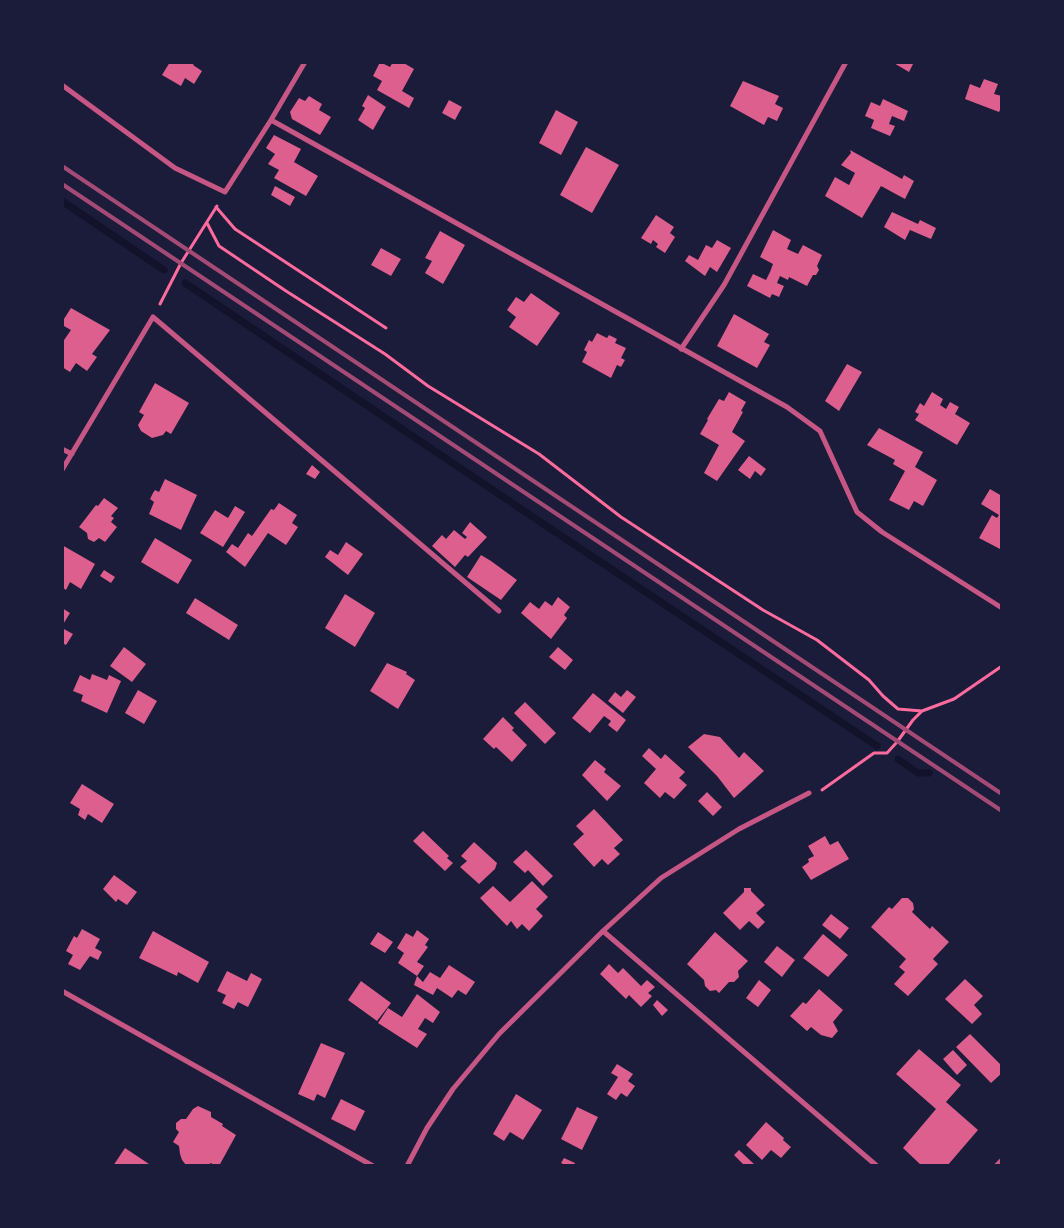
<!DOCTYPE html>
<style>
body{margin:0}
#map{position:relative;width:1064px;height:1228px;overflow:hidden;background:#1b1b3a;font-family:Signika,sans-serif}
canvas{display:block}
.frame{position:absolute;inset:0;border:64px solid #1b1b3a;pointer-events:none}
</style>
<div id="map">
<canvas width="1064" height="1228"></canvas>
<div class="frame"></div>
</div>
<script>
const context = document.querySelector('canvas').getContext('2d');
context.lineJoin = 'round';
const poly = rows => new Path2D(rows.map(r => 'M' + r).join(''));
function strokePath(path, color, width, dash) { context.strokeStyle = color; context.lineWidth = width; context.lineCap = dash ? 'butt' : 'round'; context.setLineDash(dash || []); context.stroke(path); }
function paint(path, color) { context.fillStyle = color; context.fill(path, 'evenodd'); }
const stream = poly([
 [62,201,164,270],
 [185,283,521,509,877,746],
 [898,759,918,773,929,773]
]);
const building = poly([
 [170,62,195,62,193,65,202,71,194,84,185,78,181,86,162,75],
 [380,62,390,67,393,62,402,62,414,69,402,91,414,98,409,108,377,90,382,81,373,76],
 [892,62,914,62,909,72],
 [984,79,998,84,994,94,1002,96,1002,106,999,112,965,99,970,84,980,88],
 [743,81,779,96,775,104,783,108,777,121,768,117,764,125,730,106],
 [368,95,386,107,373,130,358,120,365,108,362,106],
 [309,96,322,104,319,110,331,117,320,135,292,119,290,112,299,98,305,101],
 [883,99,908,111,904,121,892,116,889,124,895,126,890,136,871,128,874,120,865,116,871,102,880,106],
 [449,100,462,107,455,120,442,113],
 [556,110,578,122,561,155,539,143],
 [274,135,301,149,294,162,318,176,306,196,274,178,279,170,268,164,275,154,266,148],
 [586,147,619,165,592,213,560,195],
 [850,150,902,179,904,175,914,181,905,199,881,186,862,218,825,196,835,177,849,185,855,173,841,165,851,153],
 [275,186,295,197,290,206,271,195],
 [892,212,918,224,920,220,936,228,931,239,910,230,905,240,884,227],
 [656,215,674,227,670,233,675,237,665,253,656,247,658,244,653,240,651,244,641,238],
 [773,230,791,240,787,249,798,254,803,245,822,255,817,266,819,270,816,275,813,275,807,286,789,277,788,280,780,276,777,283,784,286,779,297,772,294,770,298,747,286,753,274,766,280,770,272,773,264,760,257],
 [440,231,465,245,443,284,425,273,432,261,425,258],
 [717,240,731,248,717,272,710,267,705,276,685,261,689,255,698,260,706,245,712,248],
 [381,248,401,259,391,276,371,265],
 [531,293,560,313,537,346,509,327,516,317,507,310,516,297,524,302],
 [71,308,110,330,92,354,97,357,87,371,76,363,70,372,62,367,62,343,71,330,62,325,62,322],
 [734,314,769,334,764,342,770,345,757,368,717,346],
 [597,333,607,338,609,335,617,339,615,343,626,348,621,358,625,360,621,367,617,365,611,378,582,362,587,352,584,350,589,340,592,342],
 [847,364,862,372,839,411,825,401],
 [155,383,189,403,171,434,166,431,163,435,152,438,141,431,138,425,144,415,139,412],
 [729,392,746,402,741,411,743,412,732,432,745,441,717,481,704,473,719,445,700,434,708,420,707,419,719,399,724,401],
 [932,392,943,399,940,405,946,409,950,402,959,407,955,414,970,423,957,445,915,420,919,414,915,412,920,403,924,406],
 [879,428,923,452,915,467,937,480,923,506,914,501,909,510,889,500,905,471,893,464,895,460,867,445],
 [749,456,766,469,761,476,755,471,750,479,738,470],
 [312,465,320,472,315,479,306,474],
 [165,479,197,495,181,530,149,514,154,502,150,499,153,493,155,490,159,492],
 [990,489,1002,496,1002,550,979,538,992,515,997,518,999,515,981,504],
 [104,498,118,508,111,516,114,518,111,522,117,527,105,542,99,538,94,542,88,539,87,533,79,527,96,505,98,506],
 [279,503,297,515,292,523,298,527,286,545,268,533,245,567,226,552,232,544,238,548,248,533,252,536,271,509,274,510],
 [235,506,245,512,223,547,200,533,215,510,228,518],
 [470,522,487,537,468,557,465,555,455,567,432,546,442,535,446,539,454,530,465,539,467,537,462,533],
 [155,538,192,560,178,584,141,562],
 [346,542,363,554,348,575,325,557,330,550,338,555],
 [62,545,95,564,81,589,70,582,66,590,62,587],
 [481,555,491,561,517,580,501,600,467,577],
 [104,570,115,577,111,583,100,576],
 [345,594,375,613,355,647,325,628],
 [558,597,570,607,564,615,567,618,551,639,521,613,530,602,539,609,545,601,552,606],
 [195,598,238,625,229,640,186,613],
 [62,608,70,613,62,626],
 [62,628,73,634,66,645,62,643],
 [124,647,146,664,132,682,110,666],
 [558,647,573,660,565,670,549,657],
 [387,663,407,672,406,674,415,680,398,709,370,691],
 [92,674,107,680,109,675,121,681,107,713,81,701,83,695,73,691,80,675,90,680],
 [138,690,157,701,144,724,125,713],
 [627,690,636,697,623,713,608,701,615,692,621,697],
 [593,693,626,720,617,732,608,725,611,721,604,716,590,733,572,718],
 [525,702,556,733,545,744,514,713],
 [503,717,514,728,512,730,527,745,512,762,496,747,494,749,483,739],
 [704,734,720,737,739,758,744,752,764,771,734,798,717,776,688,747],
 [649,748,661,759,665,754,685,772,679,778,687,785,674,799,665,792,660,798,644,783,656,769,642,756],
 [595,760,606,769,604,772,621,786,607,801,582,775],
 [82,784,114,804,102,823,88,814,85,820,78,815,80,809,70,803],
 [707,792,722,807,713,816,698,801],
 [594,809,623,840,614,848,620,854,608,865,602,859,594,867,573,844,584,834,576,826],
 [423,831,449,856,447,858,453,863,445,871,413,841],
 [825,836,830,845,838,841,849,859,811,880,802,867,809,862,808,859,814,856,808,846],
 [474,842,497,863,495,869,479,884,460,867,467,861,461,856],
 [526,850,553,876,543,886,528,870,525,873,513,862],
 [114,875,137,892,127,905,118,899,116,902,103,889],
 [532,881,548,897,536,909,543,916,529,931,522,924,517,929,511,921,507,926,480,898,493,886,510,902],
 [744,888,751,888,751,891,765,905,756,913,765,922,758,929,749,921,740,930,723,913,744,892],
 [902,898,908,898,913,903,914,909,912,912,930,929,932,926,949,942,933,959,938,964,908,996,894,984,905,972,899,967,906,959,871,927,889,907,892,909],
 [831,914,849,928,840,939,822,925],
 [82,929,100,939,95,948,102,952,98,960,90,956,80,970,68,964,73,955,66,951,74,936,77,938],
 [417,930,429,939,425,945,428,947,417,962,424,966,417,976,398,963,404,953,397,948,406,933,413,937],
 [153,931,209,962,198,983,178,972,177,976,139,958],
 [378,932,393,942,385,953,370,944],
 [715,932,748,961,738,971,739,977,734,982,729,982,719,993,716,990,710,991,705,986,704,980,687,964],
 [823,934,848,955,828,977,803,958],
 [777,946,795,960,782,977,764,962],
 [609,964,618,973,623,968,641,986,647,980,655,987,648,993,652,996,641,1007,629,995,626,999,600,974],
 [449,965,475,982,466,995,458,990,452,998,437,988,433,995,414,985,417,976,423,982,430,972,440,978],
 [227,971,247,981,251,973,262,979,248,1007,238,1002,234,1009,222,1003,226,995,217,991],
 [965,979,983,996,974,1005,982,1014,972,1024,945,999],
 [759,980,771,990,758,1007,746,998],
 [361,981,391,1003,377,1021,348,1000],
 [819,989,843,1010,833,1022,838,1031,832,1038,821,1035,811,1027,807,1031,790,1016,803,1002,806,1004],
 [417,994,440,1012,433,1023,425,1018,418,1029,427,1034,417,1048,378,1023,388,1008,402,1017],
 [657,1000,668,1010,662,1016,653,1005],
 [970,1034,1002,1066,1002,1073,991,1083,956,1047],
 [321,1043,345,1053,325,1098,317,1094,314,1101,298,1094],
 [919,1049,961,1085,946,1102,978,1130,947,1166,922,1166,903,1148,936,1109,896,1074],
 [953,1050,967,1065,957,1075,943,1059],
 [617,1064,633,1074,628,1081,635,1086,627,1097,621,1093,616,1100,607,1094,618,1077,611,1073],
 [516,1094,542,1110,523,1140,510,1132,504,1141,493,1134],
 [341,1099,365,1111,355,1131,331,1119],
 [198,1106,211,1112,211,1117,223,1124,222,1126,236,1135,219,1166,215,1166,211,1163,206,1166,200,1164,197,1166,186,1165,182,1160,180,1154,179,1146,173,1142,179,1132,176,1129,176,1123,181,1119,186,1119,193,1109],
 [577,1107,598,1117,582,1150,561,1139],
 [766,1122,784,1138,783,1140,791,1147,781,1158,771,1150,762,1160,746,1145],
 [125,1148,152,1166,113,1166],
 [739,1150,754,1164,753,1166,745,1166,734,1155],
 [564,1158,575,1163,574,1166,567,1166,561,1163]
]);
const path = poly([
 [216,207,235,229,386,328],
 [207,223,219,246,286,291,385,354,428,386,539,454,621,517,763,610,817,640,869,680,883,696,898,709,922,711],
 [160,304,181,263,217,206],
 [822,790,874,753,887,753,897,742,913,720,922,711,954,699,1002,666]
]);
const minor = poly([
 [62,85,175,168,225,192,271,120,305,62],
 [271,120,787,407,820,431,857,512,882,532,1002,608],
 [681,349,724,285,846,62],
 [62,449,72,454],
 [62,470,153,317,499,611],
 [603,931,877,1166],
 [62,991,373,1166],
 [407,1166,427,1128,453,1089,499,1034,603,931,661,878,739,829,809,793],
 [996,1166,1002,1160]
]);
const rail = poly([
 [62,166,1002,794],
 [62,184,1002,811]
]);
strokePath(stream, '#12122b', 7);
paint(building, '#dd5f8e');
strokePath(path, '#ff6b9d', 3);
strokePath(minor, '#c65784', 5);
strokePath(rail, '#a44b75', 4);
</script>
